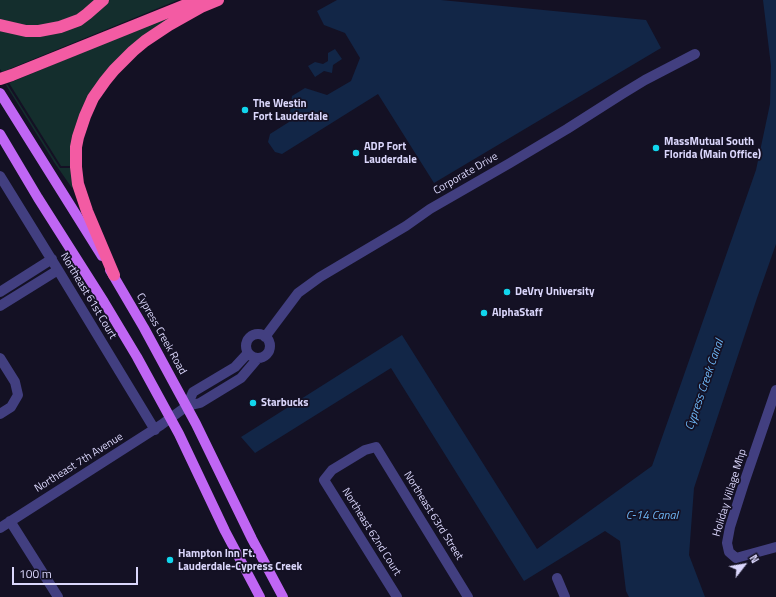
<!DOCTYPE html>
<style>
body{margin:0}
#map{position:relative;width:776px;height:597px;overflow:hidden;background:#141124;font-family:"Titillium Web",sans-serif}
canvas{display:block}
.north{position:absolute;left:724px;top:545px;width:40px;height:40px;-webkit-text-stroke:3px #141124;paint-order:stroke;rotate:59deg;font-size:11px;font-weight:700;line-height:16px;text-align:center;color:#dbd7fc}
.north::after{content:'';display:block;margin:auto;width:14px;height:18px;background:#dbd7fc;clip-path:polygon(50% 0,100% 100%,50% 72%,0 100%)}
.scale{position:absolute;left:12px;top:567px;width:126px;height:18px;box-sizing:border-box;border:2px solid #dbd7fc;border-top:0;padding-left:5px;font-size:12px;line-height:14px;white-space:nowrap;color:#dbd7fc;-webkit-text-stroke:3px #141124;paint-order:stroke}
</style>
<div id="map">
<canvas width="776" height="597"></canvas>
<div class="north">N</div>
<div class="scale">100 m</div>
</div>
<script>
const context = document.querySelector('canvas').getContext('2d');
context.lineJoin = 'round';
function paint(path, color) { context.fillStyle = color; context.fill(path, 'evenodd'); }
const poly = rows => new Path2D(rows.map(r => 'M' + r).join(''));
function strokePath(path, color, width, dash) { context.strokeStyle = color; context.lineWidth = width; context.lineCap = dash ? 'butt' : 'round'; context.setLineDash(dash || []); context.stroke(path); }
function write(font, color, halo, rows, align = 'center') {
  context.font = font + ' "Titillium Web",sans-serif'; context.lineWidth = 3.5; context.setLineDash([]); context.textBaseline = 'middle'; context.strokeStyle = halo; context.fillStyle = color; for (const [text, x, y, turn = 0] of rows) {
    context.save(); context.translate(x, y); context.rotate((+turn || 0) * Math.PI / 180); context.textAlign = isNaN(turn) ? turn : align; if (halo) context.strokeText(text, 0, 0); context.fillText(text, 0, 0); context.restore();
  }
}
const green = poly([
 [0,0,96,0,77,15,46,26,29,26,0,20],
 [108,0,178,0,2,72,0,69,0,29,39,35],
 [177,13,102,78,71,166,61,166,9,83],
 [7,84,60,168,72,168,74,186,72,188,54,162,6,85]
]);
const water = poly([
 [337,0,441,0,646,20,661,48,434,183,378,94,282,154,275,152,268,142,270,134,289,122,292,96,305,88,327,95,351,81,360,58,345,33,324,25,317,11],
 [763,0,776,0,776,244,757,298,694,488,689,555,705,597,629,597,626,591,620,541,605,531,524,581,391,368,255,453,241,437,402,335,537,549,652,466,756,170,770,104,771,66],
 [335,49,342,59,333,65,332,73,324,71,315,77,308,66,315,62,323,64,328,61,328,53]
]);
const minor = poly([
 [0,176,58,270,155,430],
 [0,292,52,259],
 [0,306,58,270],
 '246 346a12 12 0 1 1 24 0a12 12 0 1 1-24 0Z',
 [265,337,298,293,320,277,406,226,430,209,510,163,567,129,622,94,645,80,695,54],
 [0,358,15,382,18,395,11,407,0,414],
 [776,390,744,483,730,527,727,543,729,552,736,558,776,547],
 [187,406,200,403,241,378,258,358],
 [10,521,58,597],
 [0,528,161,425,187,406,193,392,235,367,248,353],
 [557,578,565,597],
 [397,597,324,480,332,470,365,450,376,447,468,597]
]);
const major = poly([
 [0,93,102,256],
 [0,134,38,198,104,302,137,357,179,434,225,531,260,597],
 [110,270,144,328,196,424,252,539,283,597]
]);
const highway = poly([
 [0,25,26,31,39,31,60,27,79,20,87,14,103,0],
 [0,79,12,75,198,0],
 [114,275,87,211,78,184,76,167,76,147,78,137,85,116,93,98,105,81,114,70,133,51,145,41,169,25,201,7,218,0]
]);
const markers = [
 [245,110,4,"#11d6ed"],
 [656,148,4,"#11d6ed"],
 [356,153,4,"#11d6ed"],
 [507,292,4,"#11d6ed"],
 [484,313,4,"#11d6ed"],
 [253,403,4,"#11d6ed"],
 [170,560,4,"#11d6ed"]
];
const poiNames = [
 ["The Westin",253,104],
 ["Fort Lauderdale",253,117],
 ["MassMutual South",664,142],
 ["Florida (Main Office)",664,155],
 ["ADP Fort",364,147],
 ["Lauderdale",364,160],
 ["DeVry University",515,292],
 ["AlphaStaff",492,313],
 ["Starbucks",261,403],
 ["Hampton Inn Ft.",178,554],
 ["Lauderdale-Cypress Creek",178,567]
];
const streetNames = [
 ["Corporate Drive",466,174,-30],
 ["Northeast 61st Court",88,296,59],
 ["Cypress Creek Road",161,334,61],
 ["Northeast 7th Avenue",79,463,-32],
 ["Holiday Village Mhp",730,493,-73],
 ["Northeast 63rd Street",433,516,58],
 ["Northeast 62nd Court",371,532,58]
];
const waterNames = [
 ["Cypress Creek Canal",705,385,-71],
 ["C-14 Canal",652,516]
];
paint(green, '#142e2d');
paint(water, '#122647');
strokePath(minor, '#423f80', 10);
strokePath(major, '#c066f4', 10);
strokePath(highway, '#f35ba3', 12);
for (const [x, y, r, color] of markers) { const dot = new Path2D(); dot.arc(x, y, r, 0, 2 * Math.PI); context.fillStyle = color; context.fill(dot); strokePath(dot, '#141124', 1.5); }
write('bold 11px', '#dbd7fc', '#141124', poiNames, 'left');
write('11px', '#dbd7fc', '#141124', streetNames);
write('italic 12px', '#6db5f4', '#141124', waterNames);
</script>
